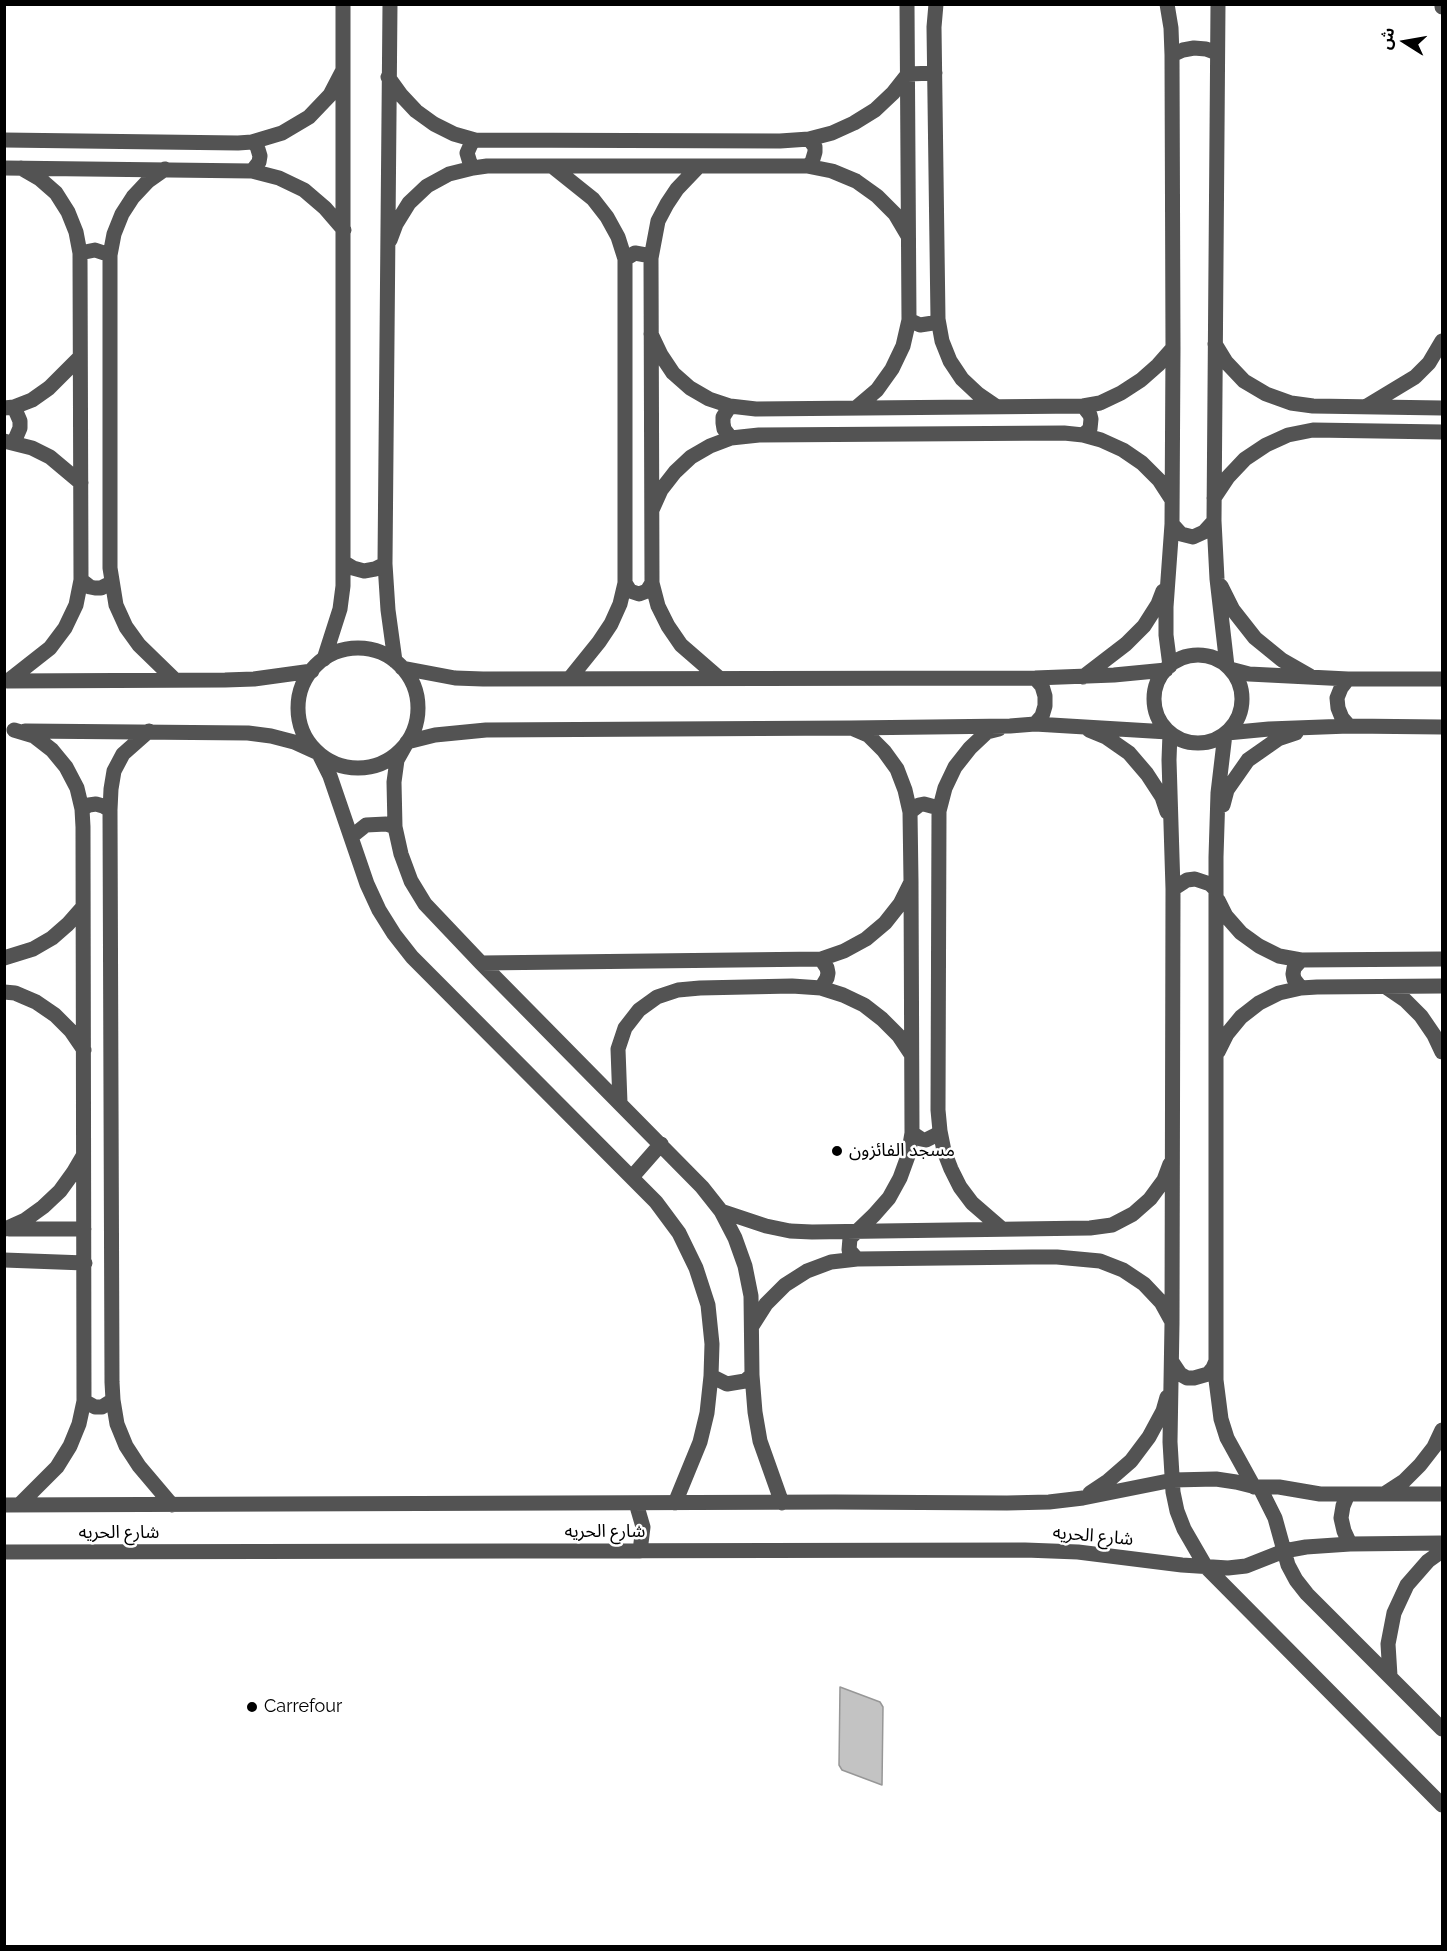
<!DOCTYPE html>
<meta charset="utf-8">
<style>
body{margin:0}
#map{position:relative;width:1447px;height:1951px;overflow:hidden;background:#fff;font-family:Raleway,"Noto Sans Arabic",sans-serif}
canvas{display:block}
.frame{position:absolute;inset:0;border:6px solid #000;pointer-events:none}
.north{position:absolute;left:1375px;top:12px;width:60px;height:60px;-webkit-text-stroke:4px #fff;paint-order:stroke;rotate:281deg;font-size:16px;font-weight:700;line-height:24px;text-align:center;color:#000}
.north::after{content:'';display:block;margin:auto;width:21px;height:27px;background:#000;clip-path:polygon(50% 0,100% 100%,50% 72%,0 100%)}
</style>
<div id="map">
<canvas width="1447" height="1951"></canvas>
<div class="frame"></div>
<div class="north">ش</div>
</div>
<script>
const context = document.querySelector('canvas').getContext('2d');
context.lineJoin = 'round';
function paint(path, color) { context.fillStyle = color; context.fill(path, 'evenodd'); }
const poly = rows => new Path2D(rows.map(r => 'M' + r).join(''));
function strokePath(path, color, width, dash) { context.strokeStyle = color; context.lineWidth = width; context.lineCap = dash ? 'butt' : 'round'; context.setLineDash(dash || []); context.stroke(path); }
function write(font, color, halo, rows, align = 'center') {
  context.font = font + ' Raleway,"Noto Sans Arabic",sans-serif'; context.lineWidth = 5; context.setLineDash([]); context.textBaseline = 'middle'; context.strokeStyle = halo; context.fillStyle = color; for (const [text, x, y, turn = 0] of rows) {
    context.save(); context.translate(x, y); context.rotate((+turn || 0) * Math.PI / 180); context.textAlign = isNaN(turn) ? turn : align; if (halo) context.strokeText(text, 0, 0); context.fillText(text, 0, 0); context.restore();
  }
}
const building = poly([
 [840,1687,880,1702,883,1707,882,1785,842,1770,839,1765,840,1687]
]);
const minor = poly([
 [390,4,385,564,388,610,395,661],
 [936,4,934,27,938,319,942,341,950,361,962,379,978,394,997,407],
 [1167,4,1171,28,1172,55,1173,348,1172,524,1166,607,1166,635,1170,666],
 [1218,4,1214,521,1217,579,1227,666],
 [1442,4,1442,7],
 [1172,55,1183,50,1194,48,1206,49,1217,53],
 [388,77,401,95,416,111,434,124,454,134,475,140,780,141,809,139,832,133,854,123,875,110,893,93,908,74,935,73],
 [4,140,238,143,252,142,282,133,309,117,330,95,343,70],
 [252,142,257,146,260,156,259,162,252,171],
 [807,166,812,162,815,152,815,147,809,139],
 [553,167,593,199,607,217,618,237,625,259,625,583,620,604,611,624,599,642,570,678],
 [698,167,677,189,667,204,658,221,651,258,652,583,658,606,668,626,681,645,719,678],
 [4,168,252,171,279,178,304,190,325,208,344,230],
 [473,168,470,163,467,153,471,144,475,140],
 [165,169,148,181,133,197,122,214,114,234,110,255,110,568,116,605,126,627,139,645,175,680],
 [390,240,396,224,409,203,427,186,449,174,473,168,487,166,807,166,832,171,856,181,877,196,895,214,908,236],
 [80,253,95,250,110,255],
 [625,259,635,253,646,255,651,258],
 [909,320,920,325,933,323,938,319],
 [651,334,661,355,673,373,690,388,709,399,730,406,756,409,1083,406,1100,403,1121,393,1141,380,1158,365,1173,348],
 [1215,344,1226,362,1244,381,1266,394,1291,403,1313,406,1442,408],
 [730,406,723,417,723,423,724,429,731,438],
 [1083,406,1090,415,1091,419,1090,429,1083,435],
 [1367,406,1415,377,1429,363,1442,341],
 [14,407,20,421,20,428,14,442],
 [857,407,877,390,892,369,903,346,909,320,907,4],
 [4,408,14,407,32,400,49,388,80,357],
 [4,441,32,448,50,457,81,483],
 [1214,498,1228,477,1245,459,1266,445,1288,435,1313,430,1442,432],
 [652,510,661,490,675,472,691,457,710,446,731,438,759,435,1064,433,1083,435,1101,440,1123,450,1142,463,1159,480,1172,500],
 [1172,524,1181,534,1193,537,1204,532,1214,521],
 [343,562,353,568,364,571,375,569,385,564],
 [81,580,90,587,95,588,101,588,111,583],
 [625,583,630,591,639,594,647,591,652,583],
 [1221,586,1233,610,1255,638,1282,660,1310,676],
 '298 708a60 60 0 1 1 120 0a60 60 0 1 1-120 0Z',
 '1154 699a44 44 0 1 1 88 0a44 44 0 1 1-88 0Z',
 [324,659,340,609,343,586,343,4],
 [402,668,455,678,483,679,1035,678,1114,675,1166,670],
 [1230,669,1249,674,1348,679,1442,679],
 [1083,677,1126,644,1144,626,1158,604,1163,591],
 [1035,678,1042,686,1045,696,1045,706,1042,716,1035,724],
 [1348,679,1341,688,1337,698,1338,708,1342,718,1349,726],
 [7,681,225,680,254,679,312,671],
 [8,681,50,648,65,628,76,605,81,580,80,253,76,232,68,212,56,193,40,179,21,168],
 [854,729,868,735,884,751,897,769,905,790,910,812,911,881,912,1133,908,1156,900,1178,889,1198,874,1215,850,1238,849,1250,857,1259],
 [999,729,987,732,970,748,955,767,945,788,939,811,938,1110,940,1131,944,1151,951,1169,960,1187,972,1203,1002,1229],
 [14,730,34,736,52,750,66,767,77,788,82,809,83,827,84,1401,79,1424,70,1446,57,1467,19,1505],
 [1089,730,1106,737,1129,753,1147,774,1162,797,1167,812],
 [25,731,248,733,271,736,294,742,316,752],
 [149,731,123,754,114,771,111,789,110,810,112,1382,113,1400,117,1424,126,1446,139,1466,172,1505],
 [1170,733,1169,760,1173,889,1172,1323,1170,1442,1173,1492,1177,1511,1184,1529,1206,1567,1442,1805],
 [1227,733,1269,729,1349,726,1442,727],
 [1225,734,1218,793,1216,857,1216,1380,1221,1419,1227,1438,1254,1487],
 [407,742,435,735,486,730,851,728,1010,726,1035,724,1168,732],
 [406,744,397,760,394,782,395,827,401,854,411,881,425,904,481,963,702,1187,721,1211,735,1238,745,1266,751,1296,752,1375,755,1412,760,1441,782,1503],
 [319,754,330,776,367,884,379,910,394,934,412,957,656,1202,679,1233,696,1268,708,1305,712,1344,711,1376,707,1413,700,1442,675,1503],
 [1223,805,1227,790,1248,760,1278,739,1296,733],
 [82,809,89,805,96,804,103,806,110,810],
 [910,812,919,805,924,804,935,807,939,811],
 [351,837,366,825,386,824,395,827],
 [1173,889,1187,880,1195,879,1210,884,1216,890],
 [1218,900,1226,916,1241,933,1259,946,1279,956,1301,960,1442,959],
 [4,958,33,949,52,938,68,924,83,907],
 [821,959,827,968,828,973,827,978,821,988],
 [481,963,821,959,844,951,866,939,885,923,900,904,910,884],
 [1386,987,1405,1000,1421,1016,1434,1035,1442,1052],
 [1301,988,1294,979,1293,974,1294,968,1301,960],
 [4,992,15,993,36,1002,55,1015,71,1031,84,1050],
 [1218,1052,1227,1034,1241,1017,1259,1003,1279,993,1301,988,1317,987,1442,986],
 [620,1103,618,1049,625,1028,639,1010,657,997,678,990,700,988,792,986,821,988,843,995,864,1005,882,1019,899,1036,911,1054],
 [912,1133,921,1139,926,1140,936,1135,940,1131],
 [632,1177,661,1144],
 [721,1211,766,1226,790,1231,812,1232,1090,1228,1112,1225,1133,1214,1150,1199,1164,1180,1170,1164],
 [5,1229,25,1220,43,1207,60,1191,73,1173,83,1156],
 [9,1229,84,1229],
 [4,1260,85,1263],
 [752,1326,766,1304,785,1285,807,1271,831,1262,857,1259,1032,1257,1057,1257,1100,1261,1123,1270,1144,1284,1161,1302,1172,1322],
 [1172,1362,1180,1374,1187,1378,1194,1378,1208,1374,1213,1368,1216,1361],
 [711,1376,727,1384,745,1381,752,1375],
 [84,1401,95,1407,102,1407,113,1400],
 [1254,1487,1279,1487,1320,1494,1442,1494],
 [1090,1493,1108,1481,1131,1461,1149,1437,1163,1411,1167,1397],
 [1348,1494,1343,1506,1341,1518,1344,1531,1350,1544],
 [1384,1494,1404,1481,1420,1465,1434,1447,1442,1430],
 [636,1503,643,1527,640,1551],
 [4,1505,835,1502,1007,1503,1049,1502,1083,1498,1173,1480,1216,1479,1236,1482,1260,1488,1275,1518,1288,1565,1296,1580,1307,1594,1442,1729],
 [4,1552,1025,1550,1078,1552,1182,1565,1228,1568,1246,1566,1284,1551,1306,1547,1350,1544,1442,1543],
 [1390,1676,1388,1644,1394,1613,1407,1585,1428,1561,1442,1551]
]);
const markers = [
 [837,1151,6,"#000"],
 [252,1707,6,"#000"]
];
const poiNames = [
 ["مسجد الفائزون",849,1151],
 ["Carrefour",264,1707]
];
const streetNames = [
 ["شارع الحريه",605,1532],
 ["شارع الحريه",119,1533],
 ["شارع الحريه",1093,1536,5]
];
paint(building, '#c3c3c3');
strokePath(building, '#979797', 1.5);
strokePath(minor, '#535353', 15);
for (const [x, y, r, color] of markers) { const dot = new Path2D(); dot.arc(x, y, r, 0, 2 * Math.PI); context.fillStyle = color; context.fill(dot); strokePath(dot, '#fff', 2); }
write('18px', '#000', '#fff', poiNames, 'left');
write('18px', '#000', '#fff', streetNames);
</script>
